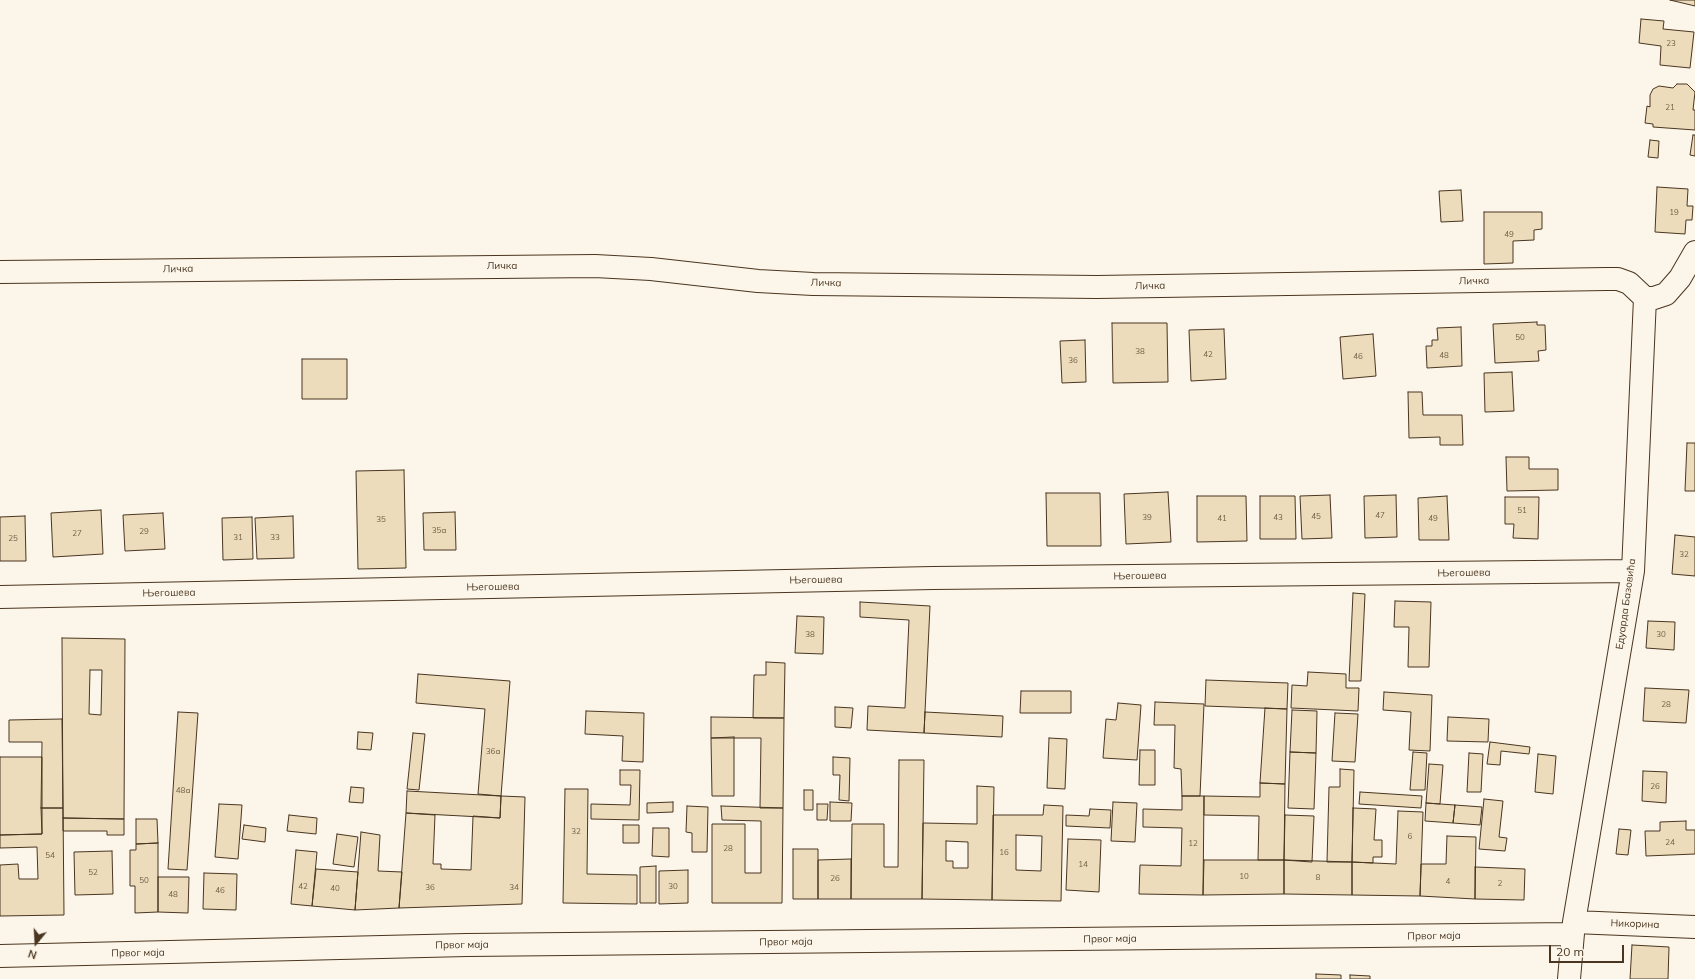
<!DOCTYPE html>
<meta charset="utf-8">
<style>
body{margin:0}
#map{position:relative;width:1695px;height:979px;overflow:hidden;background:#fbf6e9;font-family:Mulish,sans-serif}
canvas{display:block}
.north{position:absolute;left:16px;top:923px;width:40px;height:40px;-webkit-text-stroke:3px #fbf6e9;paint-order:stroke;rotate:198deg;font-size:11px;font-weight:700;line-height:16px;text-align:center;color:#4a3520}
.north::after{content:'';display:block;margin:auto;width:14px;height:18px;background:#4a3520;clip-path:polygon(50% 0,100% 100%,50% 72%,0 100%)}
.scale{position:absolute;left:1549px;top:945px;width:75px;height:18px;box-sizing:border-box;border:2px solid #4a3520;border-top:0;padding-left:5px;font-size:12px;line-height:14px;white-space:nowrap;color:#4a3520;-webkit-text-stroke:3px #fbf6e9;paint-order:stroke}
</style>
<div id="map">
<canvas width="1695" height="979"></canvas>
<div class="north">N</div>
<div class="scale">20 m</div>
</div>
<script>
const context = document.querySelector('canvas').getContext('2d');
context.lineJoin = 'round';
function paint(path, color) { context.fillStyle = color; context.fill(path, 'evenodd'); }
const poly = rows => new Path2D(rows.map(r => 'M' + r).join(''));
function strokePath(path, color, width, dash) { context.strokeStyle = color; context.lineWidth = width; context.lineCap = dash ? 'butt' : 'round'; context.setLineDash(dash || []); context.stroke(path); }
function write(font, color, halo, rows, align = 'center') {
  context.font = font + ' Mulish,sans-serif'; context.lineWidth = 3; context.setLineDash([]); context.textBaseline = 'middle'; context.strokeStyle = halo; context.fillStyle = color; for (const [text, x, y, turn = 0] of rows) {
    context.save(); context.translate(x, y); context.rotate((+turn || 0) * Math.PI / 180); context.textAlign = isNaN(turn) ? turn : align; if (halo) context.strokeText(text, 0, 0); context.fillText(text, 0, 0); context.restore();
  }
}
const building = poly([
 [1670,0,1695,0,1695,6,1670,0],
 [1641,19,1664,21,1663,29,1694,32,1690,68,1660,65,1661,46,1639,43,1641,19],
 [1677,84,1687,84,1695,92,1693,110,1695,110,1695,130,1653,127,1653,124,1645,123,1647,106,1650,107,1650,95,1653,89,1659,86,1673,88,1677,84],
 [1693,135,1695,135,1695,156,1690,155,1693,135],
 [1650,140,1659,141,1658,158,1648,157,1650,140],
 [1657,187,1688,189,1687,206,1693,206,1692,220,1686,220,1685,234,1655,232,1657,187],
 [1461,190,1463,221,1441,222,1439,191,1461,190],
 [1484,212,1542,212,1542,229,1534,230,1534,240,1513,241,1513,263,1484,264,1484,212],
 [1537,322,1537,325,1545,325,1546,350,1538,351,1539,361,1495,363,1493,324,1537,322],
 [1112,323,1167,323,1168,382,1113,383,1112,323],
 [1461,327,1462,366,1427,368,1426,346,1432,346,1432,340,1438,340,1437,328,1461,327],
 [1224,329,1226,379,1191,381,1189,330,1224,329],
 [1373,334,1376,376,1343,379,1340,337,1373,334],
 [1085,340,1086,382,1062,383,1060,341,1085,340],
 [302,359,347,359,347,399,302,399,302,359],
 [1512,372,1514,411,1485,412,1484,373,1512,372],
 [1408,392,1422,392,1423,415,1462,415,1463,445,1440,445,1440,437,1409,438,1408,392],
 [1687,443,1695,443,1695,491,1685,491,1687,443],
 [1506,457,1529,457,1529,469,1558,469,1558,490,1507,491,1506,457],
 [404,470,406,568,358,569,356,471,404,470],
 [1168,492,1171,542,1126,544,1124,494,1168,492],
 [1046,493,1100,493,1101,546,1047,546,1046,493],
 [1330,495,1332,538,1302,539,1300,496,1330,495],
 [1396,495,1397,537,1365,538,1364,496,1396,495],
 [1197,496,1246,496,1247,541,1197,542,1197,496],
 [1260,496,1295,496,1296,539,1260,539,1260,496],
 [1447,496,1449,540,1419,540,1418,498,1447,496],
 [1505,497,1539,497,1538,539,1513,538,1514,524,1505,524,1505,497],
 [101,510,103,554,53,557,51,513,101,510],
 [455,512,456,550,424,550,423,513,455,512],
 [163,513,165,549,125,551,123,515,163,513],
 [25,516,26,561,0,561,0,517,25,516],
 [293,516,294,558,257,559,255,518,293,516],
 [252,517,253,559,223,560,222,518,252,517],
 [1675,535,1695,537,1695,576,1672,574,1675,535],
 [1353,593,1365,594,1361,681,1349,681,1353,593],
 [1395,601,1431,602,1429,667,1408,667,1409,627,1394,627,1395,601],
 [860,602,930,606,924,733,867,730,868,706,905,708,909,620,860,617,860,602],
 [797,616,824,617,823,654,795,653,797,616],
 [1648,621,1675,622,1674,650,1646,648,1648,621],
 [62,638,125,639,124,819,63,818,62,638],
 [90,670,102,670,101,715,89,714,90,670],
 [766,662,785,663,784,718,753,718,754,675,766,675,766,662],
 [1308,672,1346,674,1346,688,1359,688,1358,711,1291,708,1292,685,1307,686,1308,672],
 [418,674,510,681,501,796,478,794,485,709,416,703,418,674],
 [1206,680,1288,683,1287,709,1205,706,1206,680],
 [1645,688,1689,690,1686,723,1643,721,1645,688],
 [1021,691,1071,691,1071,713,1020,713,1021,691],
 [1384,692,1432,695,1430,751,1409,750,1411,712,1383,710,1384,692],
 [1155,702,1204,704,1200,796,1182,796,1181,769,1174,768,1175,725,1154,725,1155,702],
 [1118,703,1141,705,1137,760,1103,758,1106,719,1116,720,1118,703],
 [835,707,853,708,851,728,835,727,835,707],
 [1265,708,1287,709,1285,784,1260,783,1265,708],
 [1292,710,1317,711,1316,753,1290,752,1292,710],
 [586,711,644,713,643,762,622,761,623,736,585,734,586,711],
 [178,712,198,713,187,870,168,869,178,712],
 [925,712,1003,716,1002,737,924,733,925,712],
 [1335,713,1358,714,1355,762,1332,761,1335,713],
 [711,717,784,718,783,808,760,808,761,738,711,738,711,717],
 [1448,717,1489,719,1488,742,1447,741,1448,717],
 [62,719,63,808,41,808,42,742,9,742,9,720,62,719],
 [358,732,373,733,371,750,357,749,358,732],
 [413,733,425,734,419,790,407,789,413,733],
 [734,737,734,796,712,796,711,738,734,737],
 [1049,738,1067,739,1065,789,1047,788,1049,738],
 [1490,742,1530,747,1529,754,1501,751,1500,765,1487,764,1490,742],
 [1140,750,1155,750,1155,785,1139,785,1140,750],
 [1290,752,1316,753,1314,809,1288,808,1290,752],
 [1413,752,1427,753,1425,790,1410,790,1413,752],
 [1469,753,1483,754,1481,792,1467,792,1469,753],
 [1538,754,1556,756,1553,794,1535,792,1538,754],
 [0,757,42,757,42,834,0,835,0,757],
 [833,757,850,758,849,801,839,800,840,775,833,775,833,757],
 [899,760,924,760,922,899,851,899,852,824,884,824,884,867,898,867,899,760],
 [1429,764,1443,765,1440,804,1426,803,1429,764],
 [1340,769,1354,770,1352,862,1327,862,1329,787,1340,787,1340,769],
 [620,770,640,770,639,820,591,819,591,804,630,805,631,785,620,785,620,770],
 [1643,771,1667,772,1666,803,1642,801,1643,771],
 [1260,783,1285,784,1284,860,1258,860,1259,816,1204,815,1204,796,1260,797,1260,783],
 [977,786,994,787,992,900,922,899,923,823,977,824,977,786],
 [946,841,968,842,968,868,953,868,953,861,946,861,946,841],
 [351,787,364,788,363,803,349,802,351,787],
 [565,789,588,789,587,874,637,875,637,904,563,903,565,789],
 [804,790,813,790,813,810,804,810,804,790],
 [407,791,501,796,500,818,406,813,407,791],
 [1360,792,1422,796,1421,808,1359,804,1360,792],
 [501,796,525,797,522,904,399,908,406,813,435,815,433,864,441,864,441,869,471,870,473,816,500,818,501,796],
 [1182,796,1204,796,1203,895,1139,894,1140,865,1181,866,1182,828,1143,827,1143,809,1182,810,1182,796],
 [1484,799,1503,801,1499,837,1507,838,1505,851,1479,849,1484,799],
 [673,802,673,812,647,813,647,803,673,802],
 [830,802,852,803,851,821,830,821,830,802],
 [1113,802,1137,803,1135,842,1111,841,1113,802],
 [1426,803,1455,805,1453,823,1425,821,1426,803],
 [219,804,242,805,238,859,215,857,219,804],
 [817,804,828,804,827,820,817,820,817,804],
 [1044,805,1063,806,1061,901,992,900,993,815,1043,815,1044,805],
 [1016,835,1042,836,1041,871,1016,870,1016,835],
 [1455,805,1482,807,1480,825,1453,823,1455,805],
 [687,806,708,807,707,852,692,852,692,833,686,832,687,806],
 [721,806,783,808,782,903,712,903,712,824,745,824,745,873,761,873,761,821,722,820,721,806],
 [41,808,63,808,64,915,0,916,0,865,18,864,19,879,38,879,37,847,0,848,0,835,42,834,41,808],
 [1353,808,1376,809,1374,840,1382,840,1382,857,1373,857,1373,863,1352,862,1353,808],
 [1090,809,1111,810,1110,828,1066,826,1066,815,1089,816,1090,809],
 [1398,811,1423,812,1420,896,1352,895,1352,862,1396,864,1398,811],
 [289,815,317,818,316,834,287,831,289,815],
 [1285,815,1314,816,1312,862,1284,860,1285,815],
 [63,818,124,819,124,835,107,835,107,831,63,831,63,818],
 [136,819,157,819,158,843,136,844,136,819],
 [1686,821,1686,830,1695,830,1695,854,1646,856,1645,831,1660,831,1660,822,1686,821],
 [244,825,266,828,265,842,242,839,244,825],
 [623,825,639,825,639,843,623,843,623,825],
 [653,828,669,828,669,857,652,856,653,828],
 [1619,829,1631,830,1628,855,1616,854,1619,829],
 [361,832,380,835,378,871,402,872,399,908,355,910,361,832],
 [337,834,358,837,354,867,333,864,337,834],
 [1447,836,1476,837,1475,899,1420,896,1421,864,1446,864,1447,836],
 [1068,839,1101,840,1099,892,1066,890,1068,839],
 [158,843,158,912,135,913,135,886,130,886,130,850,136,850,136,844,158,843],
 [793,849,818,849,818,899,793,899,793,849],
 [296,850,317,852,312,906,291,904,296,850],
 [112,851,113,894,75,895,74,852,112,851],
 [851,859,851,899,818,899,818,860,851,859],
 [1204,860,1284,860,1284,894,1203,895,1204,860],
 [1284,860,1352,862,1352,895,1284,894,1284,860],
 [656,866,656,903,640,903,640,867,656,866],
 [1475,867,1525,869,1524,900,1475,899,1475,867],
 [316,869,358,872,355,910,312,906,316,869],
 [688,870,688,903,659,904,659,871,688,870],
 [204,873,237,874,236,910,203,909,204,873],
 [158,877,189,877,188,913,158,912,158,877],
 [1632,945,1669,947,1668,979,1630,979,1632,945],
 [1316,974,1341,975,1341,979,1316,979,1316,974],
 [1350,975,1370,976,1370,979,1350,979,1350,975]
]);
const minor = poly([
 [0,272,595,266,651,269,758,281,813,284,1097,287,1606,279,1618,279,1629,283,1645,298],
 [1645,298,1654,298,1666,294,1680,278,1695,252],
 [0,597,933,578,1633,571],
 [1574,922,1695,927],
 [0,956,467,945,1572,934],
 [1569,979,1574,922,1633,571,1645,298]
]);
const numberNames = [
 ["23",1671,44],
 ["21",1670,108],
 ["19",1674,213],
 ["49",1509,235],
 ["50",1520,338],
 ["38",1140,352],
 ["42",1208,355],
 ["48",1444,356],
 ["46",1358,357],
 ["36",1073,361],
 ["51",1522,511],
 ["47",1380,516],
 ["45",1316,517],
 ["39",1147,518],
 ["43",1278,518],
 ["41",1222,519],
 ["49",1433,519],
 ["35",381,520],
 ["35a",439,531],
 ["29",144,532],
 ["27",77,534],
 ["31",238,538],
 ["33",275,538],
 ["25",13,539],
 ["32",1684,555],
 ["38",810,635],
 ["30",1661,635],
 ["28",1666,705],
 ["36a",493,752],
 ["26",1655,787],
 ["48a",183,791],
 ["32",576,832],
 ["6",1410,837],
 ["24",1670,843],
 ["12",1193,844],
 ["28",728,849],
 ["16",1004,853],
 ["54",50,856],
 ["14",1083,865],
 ["52",93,873],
 ["10",1244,877],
 ["8",1318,878],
 ["26",835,879],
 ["50",144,881],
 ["4",1448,882],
 ["2",1500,884],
 ["42",303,887],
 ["30",673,887],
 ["36",430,888],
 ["34",514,888],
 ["40",335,889],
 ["46",220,891],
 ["48",173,895]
];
const streetNames = [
 ["Личка",502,266],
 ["Личка",178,269,-1],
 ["Личка",1474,281,-1],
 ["Личка",826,283,1],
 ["Личка",1150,286,-1],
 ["Његошева",1464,573,-1],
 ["Његошева",1140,576,-1],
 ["Његошева",816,580,-1],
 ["Његошева",493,587,-1],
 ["Његошева",169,593,-1],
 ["Едуарда Базовића",1626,604,-82],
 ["Никорина",1635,924,2],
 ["Првог маја",1434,936,-1],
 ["Првог маја",1110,939,-1],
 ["Првог маја",786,942,-1],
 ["Првог маја",462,945,-1],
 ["Првог маја",138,953,-1]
];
paint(building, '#ecdcbc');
strokePath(building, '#4a3520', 1);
strokePath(minor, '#4a3520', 24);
strokePath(minor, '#fbf6e9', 22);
write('8px', '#725f47', null, numberNames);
write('10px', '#4a3520', '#fbf6e9', streetNames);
</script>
